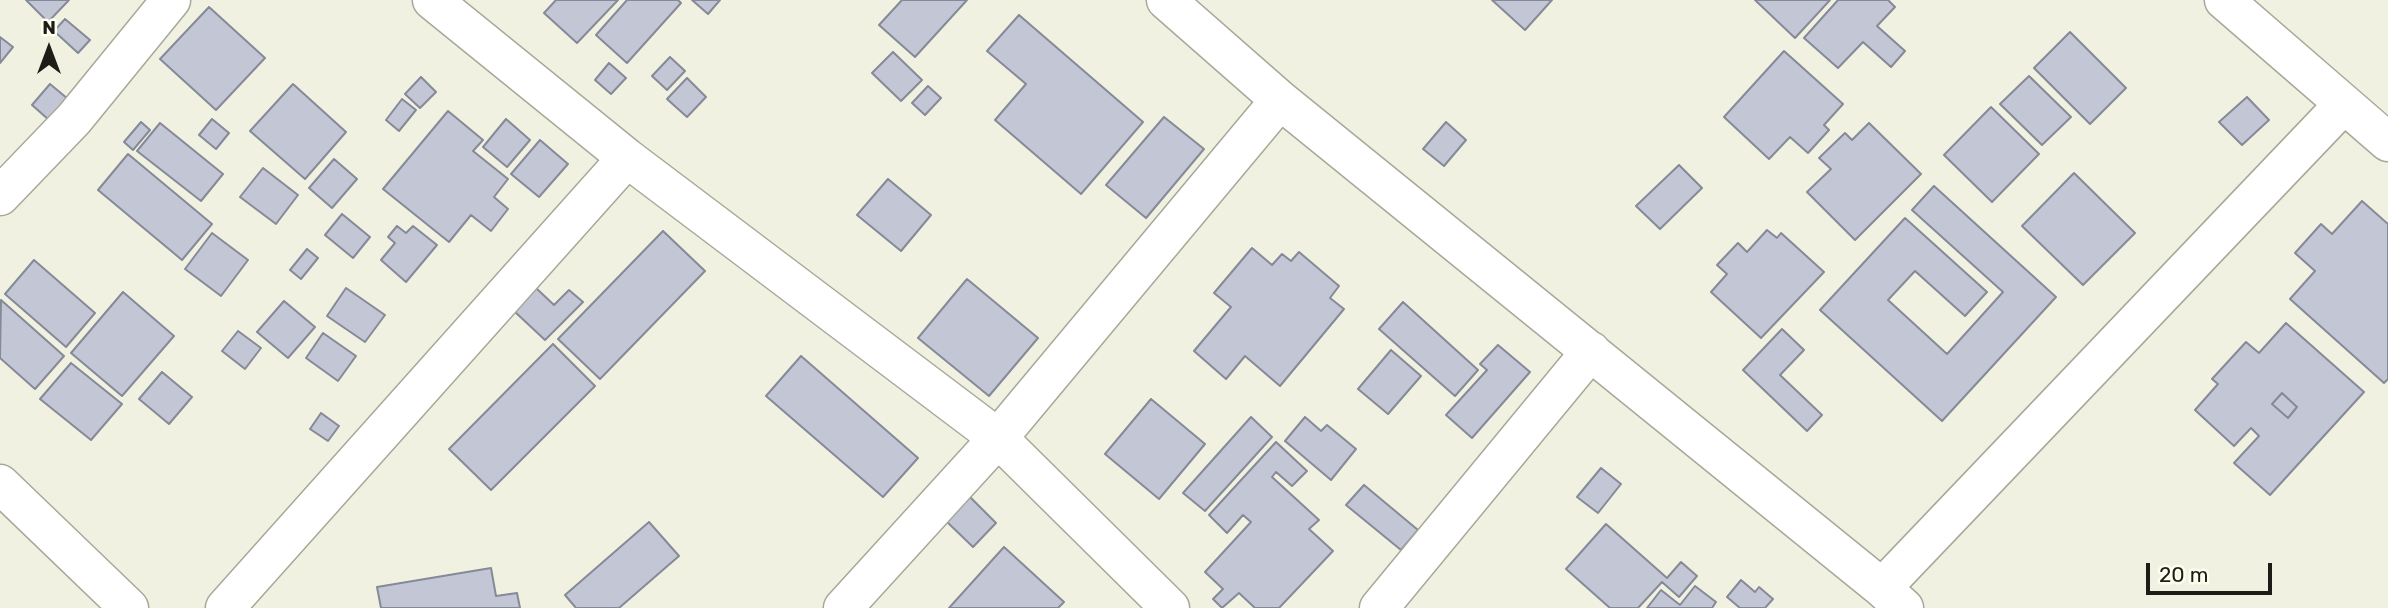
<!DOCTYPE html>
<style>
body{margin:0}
#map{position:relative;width:2388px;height:608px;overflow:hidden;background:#f0f1e1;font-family:Rubik,sans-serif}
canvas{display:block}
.north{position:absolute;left:14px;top:14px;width:70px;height:70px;-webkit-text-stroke:5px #fefeee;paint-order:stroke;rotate:0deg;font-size:19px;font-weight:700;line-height:28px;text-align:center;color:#1c1d17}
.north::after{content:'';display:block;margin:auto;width:24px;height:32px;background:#1c1d17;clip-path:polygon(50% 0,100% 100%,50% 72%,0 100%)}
.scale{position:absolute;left:2146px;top:563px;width:126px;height:32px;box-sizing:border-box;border:4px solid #1c1d17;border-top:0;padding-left:9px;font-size:21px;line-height:24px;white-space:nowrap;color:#1c1d17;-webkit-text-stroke:5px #fefeee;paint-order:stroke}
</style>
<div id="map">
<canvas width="2388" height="608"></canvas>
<div class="north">N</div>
<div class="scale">20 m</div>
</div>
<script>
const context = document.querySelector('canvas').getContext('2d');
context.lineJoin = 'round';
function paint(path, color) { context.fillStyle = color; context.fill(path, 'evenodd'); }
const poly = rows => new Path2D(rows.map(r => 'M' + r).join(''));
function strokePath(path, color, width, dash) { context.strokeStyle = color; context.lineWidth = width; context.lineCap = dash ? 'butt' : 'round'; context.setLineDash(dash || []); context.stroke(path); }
const building = poly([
 [26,0,69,0,48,22,26,0],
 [556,0,618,0,577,43,544,13,556,0],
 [627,0,678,0,681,3,627,63,596,35,627,0],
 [692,0,720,0,708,14,692,0],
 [902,0,967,0,915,57,879,25,902,0],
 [1492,0,1552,0,1525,30,1492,0],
 [1755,0,1830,0,1795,38,1755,0],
 [1838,0,1888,0,1895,7,1877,26,1905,51,1891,67,1863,42,1838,68,1804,38,1838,0],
 [209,7,265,58,216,110,160,59,209,7],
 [1019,15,1143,122,1081,194,995,120,1026,84,987,51,1019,15],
 [65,19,90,40,78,53,54,31,65,19],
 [2070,32,2126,88,2090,124,2034,68,2070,32],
 [0,37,13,47,0,63,0,37],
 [1784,51,1843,104,1824,125,1829,130,1808,153,1790,137,1769,159,1724,117,1784,51],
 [893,52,922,80,901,101,872,73,893,52],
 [670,57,685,71,667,90,652,76,670,57],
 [609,63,626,78,611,94,595,80,609,63],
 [2029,76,2071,117,2042,145,2000,104,2029,76],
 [421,77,436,92,420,108,405,94,421,77],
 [687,78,706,97,687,117,667,99,687,78],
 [50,84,68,99,49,120,32,105,50,84],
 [293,84,346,132,305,179,250,131,293,84],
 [928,86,941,98,925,115,912,103,928,86],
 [2247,97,2269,120,2242,145,2219,122,2247,97],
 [402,99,416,110,399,131,386,120,402,99],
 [1991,107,2039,154,1992,202,1944,155,1991,107],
 [448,111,483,140,473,151,508,179,494,197,508,209,491,231,471,215,449,242,383,189,448,111],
 [1164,117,1204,149,1146,218,1106,185,1164,117],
 [212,119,229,133,216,149,199,135,212,119],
 [506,119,530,140,507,167,483,147,506,119],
 [141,122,150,130,133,150,124,142,141,122],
 [1446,122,1466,140,1444,166,1423,149,1446,122],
 [160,123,223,174,201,201,137,151,160,123],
 [1869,123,1921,174,1855,240,1807,192,1831,169,1819,158,1845,133,1852,140,1869,123],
 [540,140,568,164,539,197,511,174,540,140],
 [128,154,212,224,182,260,98,190,128,154],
 [334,159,357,179,332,208,309,188,334,159],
 [1679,165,1702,188,1660,229,1636,206,1679,165],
 [263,168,298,195,276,224,240,197,263,168],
 [2074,173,2135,233,2083,285,2022,226,2074,173],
 [888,179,931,215,901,251,857,215,888,179],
 [1934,186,2056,297,1942,421,1820,310,1905,218,1987,292,1965,316,1915,271,1888,300,1947,354,2003,292,1912,210,1934,186],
 [2362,201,2388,224,2388,379,2384,383,2290,299,2315,271,2295,253,2321,224,2332,234,2362,201],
 [342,214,370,237,353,258,325,235,342,214],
 [397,226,406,233,413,226,437,245,406,282,381,260,395,243,388,237,397,226],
 [1767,230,1777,238,1781,233,1824,272,1761,338,1711,292,1727,274,1717,265,1738,243,1747,252,1767,230],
 [663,231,705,271,600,379,558,339,663,231],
 [212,233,248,260,221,296,185,269,212,233],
 [1252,248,1272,265,1282,254,1291,261,1299,252,1339,286,1330,298,1344,309,1280,386,1245,356,1226,379,1194,351,1231,307,1214,293,1252,248],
 [307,249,318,258,301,279,290,270,307,249],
 [34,260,95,313,66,347,5,294,34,260],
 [967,279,1038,338,989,396,918,338,967,279],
 [346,288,385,315,365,342,327,316,346,288],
 [536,288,554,305,569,290,583,302,545,340,514,311,536,288],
 [123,292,174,336,122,396,71,353,123,292],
 [1,300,64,356,35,389,0,358,1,300],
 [284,301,315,327,288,358,257,332,284,301],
 [1403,302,1478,370,1455,396,1379,329,1403,302],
 [2286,323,2364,392,2270,495,2234,463,2259,436,2251,428,2234,446,2195,410,2218,384,2212,379,2246,342,2259,353,2286,323],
 [2282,393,2297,407,2288,418,2272,404,2282,393],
 [1782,329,1804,350,1780,375,1822,415,1807,431,1743,370,1782,329],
 [238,331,261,348,245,369,222,351,238,331],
 [323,333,356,356,338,381,306,358,323,333],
 [553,344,595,386,491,490,449,449,553,344],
 [1498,345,1530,372,1472,438,1446,415,1487,370,1480,364,1498,345],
 [1391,350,1421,376,1388,414,1358,389,1391,350],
 [801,356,918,458,883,497,766,396,801,356],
 [71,363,122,404,91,440,40,399,71,363],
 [162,372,192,397,169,424,139,399,162,372],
 [2282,393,2297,407,2288,418,2272,404,2282,393],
 [1151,399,1205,444,1159,499,1105,454,1151,399],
 [321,413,339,426,328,441,310,429,321,413],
 [1251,417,1272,437,1205,511,1183,493,1251,417],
 [1305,417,1321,431,1327,425,1356,449,1331,480,1285,441,1305,417],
 [1276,442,1307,471,1292,486,1276,472,1272,477,1319,520,1309,529,1333,551,1279,608,1255,608,1239,593,1222,608,1213,599,1223,589,1205,572,1251,522,1243,515,1227,533,1209,515,1276,442],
 [1601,468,1621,484,1598,513,1577,497,1601,468],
 [1364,485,1418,530,1401,550,1346,505,1364,485],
 [968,495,996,523,973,547,944,519,968,495],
 [649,522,679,556,619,608,576,608,565,595,649,522],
 [1606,524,1667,578,1681,562,1697,576,1679,597,1662,582,1638,608,1610,608,1566,569,1606,524],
 [1004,547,1064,602,1058,608,949,608,1004,547],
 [491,568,496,596,517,593,520,608,381,608,377,587,491,568],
 [1741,580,1755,592,1759,587,1773,599,1765,608,1740,608,1727,597,1741,580],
 [1695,586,1716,602,1712,608,1647,608,1661,590,1680,605,1695,586]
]);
const minor = poly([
 [432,0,627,158,998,438,1170,608],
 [1166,0,1280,100,1882,588,1904,608],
 [2224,0,2388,142],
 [0,196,74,119,171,0],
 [0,484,129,608],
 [1882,588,2344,104],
 [225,608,627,158],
 [843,608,998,438,1280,100],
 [1379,608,1591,351]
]);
paint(building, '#c3c7d5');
strokePath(building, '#868997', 2);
strokePath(minor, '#a8a899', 41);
strokePath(minor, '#fff', 38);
</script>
